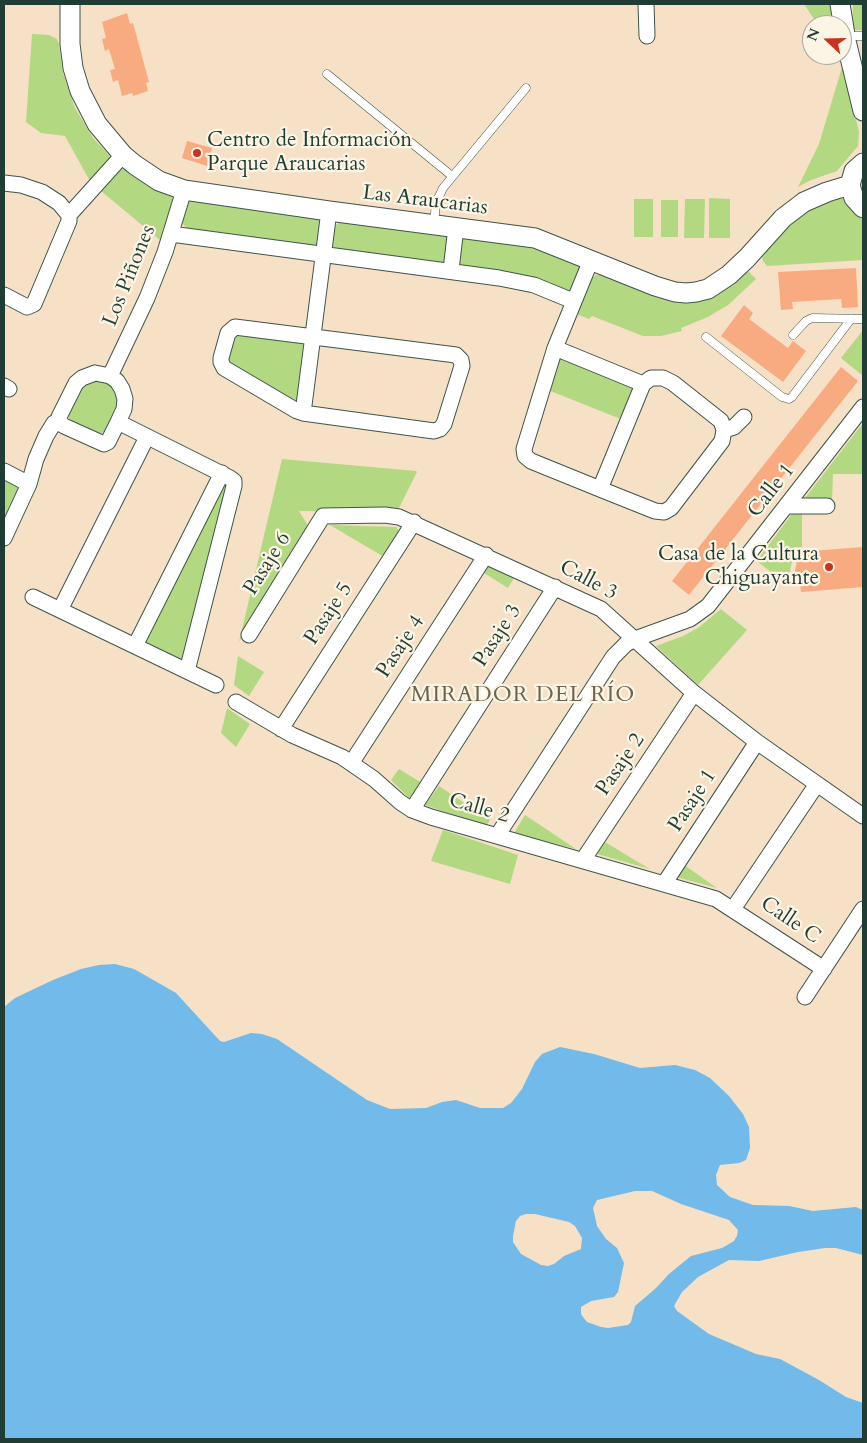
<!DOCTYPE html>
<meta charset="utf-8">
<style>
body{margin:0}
#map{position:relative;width:867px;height:1443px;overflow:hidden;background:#f6e0c6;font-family:Cardo,serif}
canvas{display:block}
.frame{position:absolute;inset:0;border:5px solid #1f3d34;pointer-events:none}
.north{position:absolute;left:802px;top:15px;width:50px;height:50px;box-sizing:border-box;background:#fcf5e5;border:1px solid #a4ab9e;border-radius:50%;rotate:291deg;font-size:14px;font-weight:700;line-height:20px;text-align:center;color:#1f3d34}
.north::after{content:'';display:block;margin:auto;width:18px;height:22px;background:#c8321e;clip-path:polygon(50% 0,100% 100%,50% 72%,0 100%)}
</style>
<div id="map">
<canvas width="867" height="1443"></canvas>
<div class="frame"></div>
<div class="north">N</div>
</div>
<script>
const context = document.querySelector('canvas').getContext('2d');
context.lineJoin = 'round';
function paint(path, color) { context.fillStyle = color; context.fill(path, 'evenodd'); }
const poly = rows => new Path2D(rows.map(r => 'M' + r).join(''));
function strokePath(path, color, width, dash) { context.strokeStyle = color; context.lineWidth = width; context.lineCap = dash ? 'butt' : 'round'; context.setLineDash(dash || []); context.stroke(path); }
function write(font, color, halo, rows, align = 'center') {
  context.font = font + ' Cardo,serif'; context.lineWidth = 4.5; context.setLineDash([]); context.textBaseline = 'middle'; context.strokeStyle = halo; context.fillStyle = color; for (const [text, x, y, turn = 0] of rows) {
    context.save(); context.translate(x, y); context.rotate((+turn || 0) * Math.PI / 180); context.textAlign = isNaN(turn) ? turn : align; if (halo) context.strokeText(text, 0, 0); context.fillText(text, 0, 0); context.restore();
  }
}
const green = poly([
 [804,4,832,4,834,25,818,25],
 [853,4,863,4,863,30,852,30],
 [32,34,49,35,57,39,59,44,63,73,75,108,93,138,109,155,109,159,91,183,65,136,41,133,26,122],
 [843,64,859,132,858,146,837,171,811,180,798,187,819,144],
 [123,168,171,195,173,199,160,240,101,191,119,171],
 [204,198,204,203,314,219,314,215,321,218,318,248,189,230,182,223,186,204,191,199],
 [709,198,730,199,730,238,709,238],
 [839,198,846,199,863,215,863,260,767,266,763,261,762,256,765,250,787,224,823,201],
 [634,199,653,199,653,237,634,237],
 [685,199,705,199,704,238,684,238],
 [661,200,678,200,678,237,661,237],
 [339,222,448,236,446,261,442,263,332,248,334,227],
 [464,238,533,247,581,266,571,293,527,276,462,265,458,262,461,240],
 [745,272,749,272,756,279,728,305,708,317,681,328,682,331,661,336,643,336,592,316,589,319,576,314,592,278,596,275,603,275,658,297,679,301],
 [863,330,863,376,841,358],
 [236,335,306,342,299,407,229,365,227,358],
 [560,356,632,384,635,389,623,420,548,390],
 [90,380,104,381,112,386,117,395,118,404,106,431,99,434,74,423,69,418,68,412,77,391],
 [863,423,863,474,833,474,832,502,802,502],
 [282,459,416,471,417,472,397,512,299,511,307,524,307,535,239,642],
 [4,478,20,486,4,524],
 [224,483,229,485,185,657,179,659,146,645,145,642],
 [802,510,802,547,795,547,787,585,757,561,794,511],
 [330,525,396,527,401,533,384,557],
 [489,565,514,578,508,588,484,573],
 [721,609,747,630,698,685,656,646,683,636,698,628],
 [238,656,264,672,249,696,234,685],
 [227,708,250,724,236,747,221,733],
 [399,769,422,783,409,798,391,780],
 [439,786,490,820,486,826,425,805],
 [525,815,576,849,514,833],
 [443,830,518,855,510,884,431,861],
 [605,842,633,859,650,869,597,854],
 [684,865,717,888,676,877]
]);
const water = poly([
 [115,964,134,969,176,993,220,1041,224,1042,251,1033,262,1034,277,1039,367,1100,390,1109,426,1108,442,1102,456,1100,480,1108,503,1108,511,1103,522,1089,535,1062,542,1054,560,1047,594,1054,640,1068,675,1065,695,1070,710,1078,729,1096,743,1114,749,1127,750,1148,746,1160,739,1163,720,1165,716,1175,717,1185,730,1197,753,1205,789,1206,813,1211,856,1207,863,1210,863,1255,836,1248,825,1248,798,1252,759,1261,729,1260,698,1277,682,1292,674,1306,677,1311,709,1334,756,1354,780,1359,819,1380,846,1397,863,1403,863,1439,4,1439,4,1007,15,998,53,980,81,969,99,965],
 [635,1191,652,1191,681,1204,729,1220,738,1230,737,1236,734,1241,722,1248,691,1256,669,1274,656,1288,635,1306,631,1322,628,1325,608,1328,601,1327,587,1322,583,1317,581,1314,581,1307,591,1301,614,1297,618,1292,624,1263,617,1248,606,1239,597,1226,593,1208,597,1200],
 [526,1214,535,1214,569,1222,575,1226,582,1238,581,1249,564,1256,554,1264,548,1266,541,1265,521,1254,513,1242,513,1236,516,1221,520,1216]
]);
const building = poly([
 [127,13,130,24,133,23,149,82,146,83,148,91,133,96,132,93,122,96,118,80,113,82,110,70,115,69,109,49,105,51,102,39,106,38,102,22],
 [187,141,212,148,207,166,182,158],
 [856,268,858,307,842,308,841,299,792,302,793,309,781,310,778,272],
 [744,305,753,313,749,319,788,348,793,341,806,351,783,382,721,336],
 [841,367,858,381,689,595,672,581],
 [863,547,863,587,801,592,800,583,792,584,799,552]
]);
const service = poly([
 [845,36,863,36],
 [327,74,452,176],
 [434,224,436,203,443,188,526,88],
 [793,335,806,321,812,318,863,319],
 [706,337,782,397,789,399,792,397,851,319]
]);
const minor = poly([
 [646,4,647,36],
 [4,183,21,185,42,192,59,203,69,215],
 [171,234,499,278,534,285,573,301],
 [591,260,555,348,524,449,525,456,531,461,600,489,655,511,664,512,671,508,722,441,724,430,721,421,673,383,663,378,651,378,643,384,600,489],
 [451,270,456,227],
 [4,295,27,307,34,304,69,221,69,215,123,155],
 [235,327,456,355,461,360,462,366,444,424,440,429,434,431,303,413,297,411,224,368,221,362,221,358,228,333,235,327],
 [555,348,643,384],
 [95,373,110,376,117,381,122,389,125,399,124,409,118,422,108,442,104,444,64,426,61,424,59,417,76,383,82,378,95,373],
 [110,376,147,298,165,252,184,190],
 [4,386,9,389],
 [303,413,329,211],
 [118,422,230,478,234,481,234,486,187,671],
 [724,430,734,427,744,417],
 [4,471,29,484],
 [787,506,827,506],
 [4,538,29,484,36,459,46,436,54,423,59,421],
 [33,597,216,685],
 [60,610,147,437],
 [249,635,323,516,385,515,399,517,601,609,694,693,757,742,863,816],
 [135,646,222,473],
 [236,702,292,735,342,757,374,779,400,802,412,810,431,817,716,899,824,969],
 [281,729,414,522],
 [352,762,486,555],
 [412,810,555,587],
 [497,836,613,657,626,644,635,639,690,619,708,606,863,407],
 [583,860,694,693],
 [664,884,757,742],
 [733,909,817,784],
 [805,997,863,909]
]);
const tertiary = poly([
 [70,4,70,44,73,68,80,91,97,124,123,155,135,165,159,181,184,190,329,211,535,238,655,286,675,292,686,293,696,292,708,289,729,275,747,258,783,218,804,202,827,192,850,185],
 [840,4,846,41,863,111],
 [863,163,854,171,850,185,854,198,863,208]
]);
const markers = [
 [197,153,5,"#c8321e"],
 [829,567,5,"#c8321e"]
];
const poiNames = [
 ["Centro de Información",207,141],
 ["Parque Araucarias",207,165],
 ["Casa de la Cultura",819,555,"right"],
 ["Chiguayante",819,579,"right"]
];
const streetNames = [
 ["Las Araucarias",425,201,7],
 ["Los Piñones",130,276,-68],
 ["Calle 1",772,491,-52],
 ["Pasaje 6",268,564,-58],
 ["Calle 3",588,581,28],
 ["Pasaje 5",329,614,-57],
 ["Pasaje 3",498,636,-57],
 ["Pasaje 4",401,647,-57],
 ["Pasaje 2",621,765,-56],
 ["Pasaje 1",693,801,-57],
 ["Calle 2",479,809,16],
 ["Calle C",790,921,34]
];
const neighbourhoodNames = [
 ["MIRADOR DEL RÍO",523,696]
];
paint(green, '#b2d982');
paint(water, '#71bae9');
paint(building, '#f8ab80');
strokePath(service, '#3f554a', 9);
strokePath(minor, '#3f554a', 17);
strokePath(tertiary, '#3f554a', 21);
strokePath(service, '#fff', 8);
strokePath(minor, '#fff', 15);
strokePath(tertiary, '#fff', 19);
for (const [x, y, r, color] of markers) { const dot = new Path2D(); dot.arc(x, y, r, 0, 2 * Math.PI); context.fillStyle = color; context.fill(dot); strokePath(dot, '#fcf5e5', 2); }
write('21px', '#1f3d34', '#fcf5e5', poiNames, 'left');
write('21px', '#1f3d34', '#fcf5e5', streetNames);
context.letterSpacing = '1px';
write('22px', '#6b644f', '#fcf5e5', neighbourhoodNames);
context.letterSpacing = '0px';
</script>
